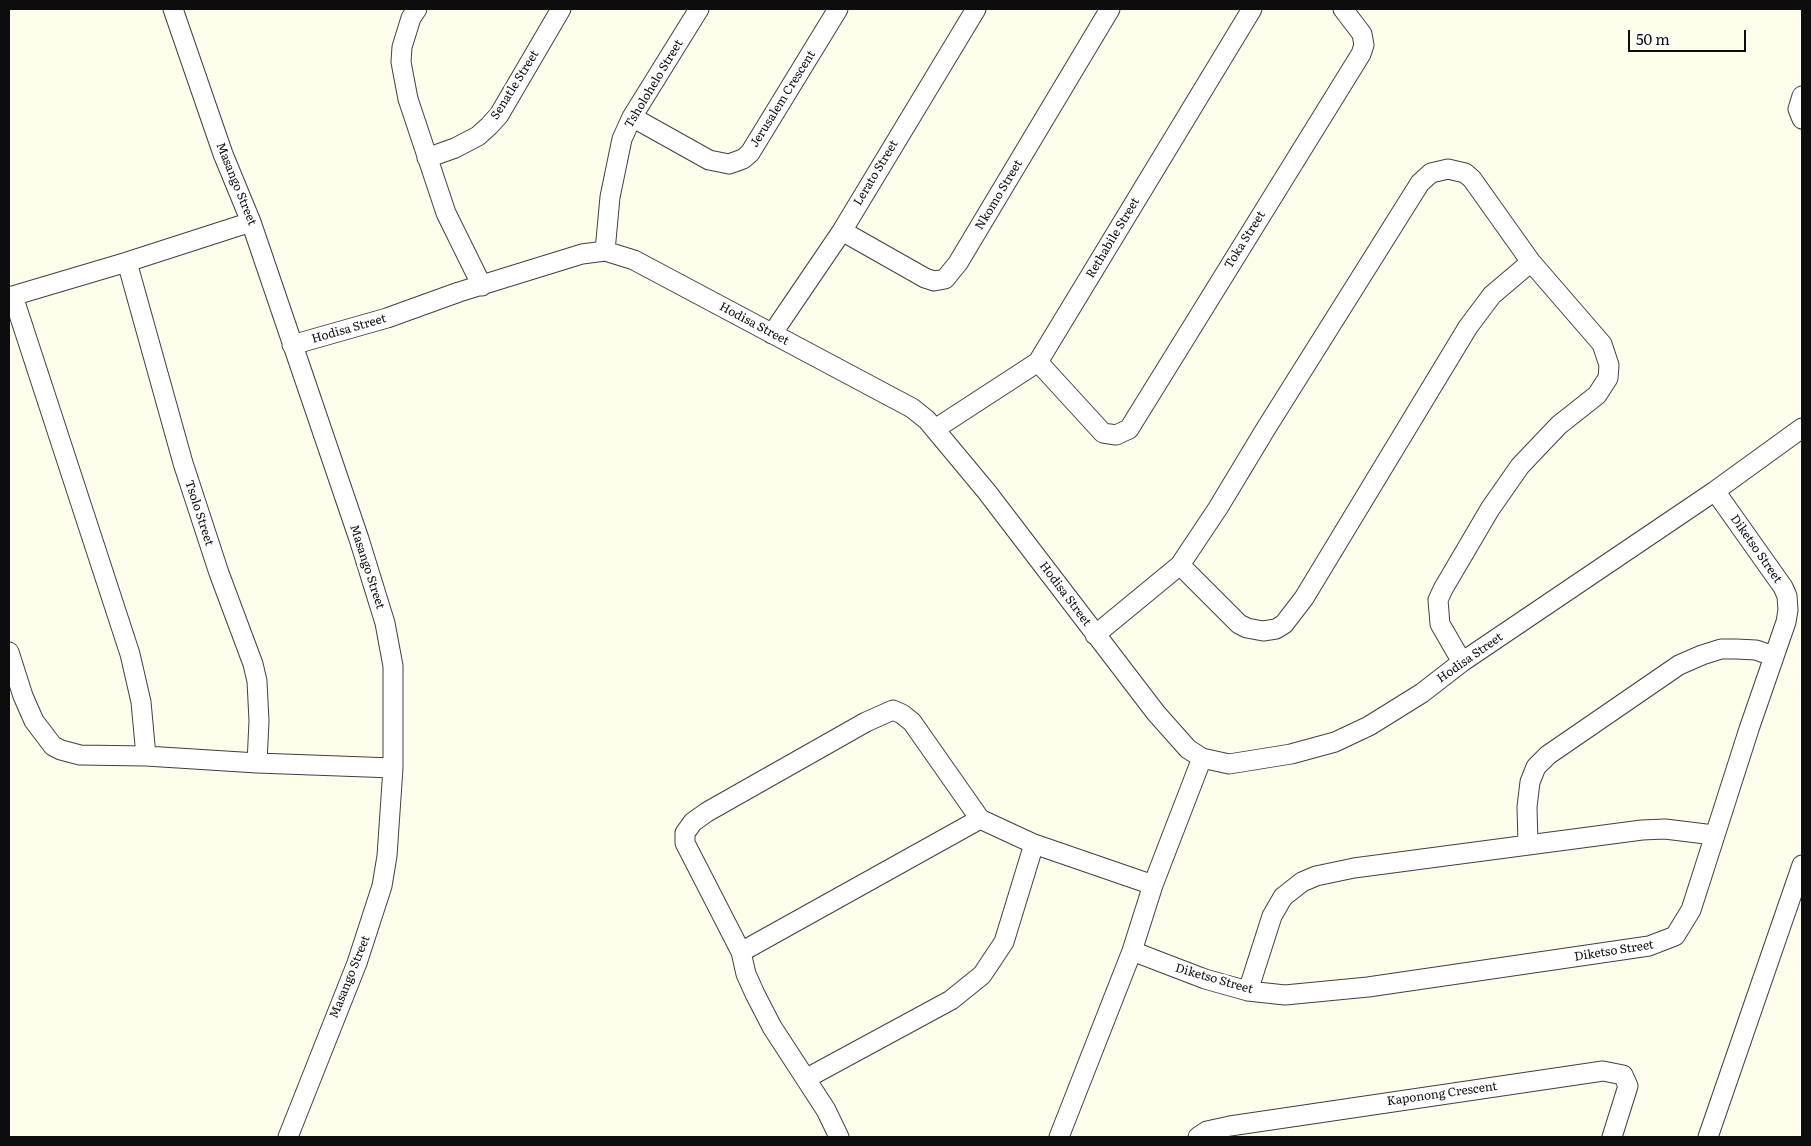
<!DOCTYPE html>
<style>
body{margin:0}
#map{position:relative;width:1811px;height:1146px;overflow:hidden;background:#fffeed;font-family:Literata,serif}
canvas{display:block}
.frame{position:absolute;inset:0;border:10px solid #0d0d0d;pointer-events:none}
.scale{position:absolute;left:1628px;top:30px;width:118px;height:22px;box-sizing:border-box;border:2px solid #0d0d0d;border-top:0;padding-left:6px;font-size:15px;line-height:18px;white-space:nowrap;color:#0d0d0d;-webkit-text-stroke:4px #fff;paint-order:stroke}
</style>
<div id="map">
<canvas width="1811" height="1146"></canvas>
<div class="frame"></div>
<div class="scale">50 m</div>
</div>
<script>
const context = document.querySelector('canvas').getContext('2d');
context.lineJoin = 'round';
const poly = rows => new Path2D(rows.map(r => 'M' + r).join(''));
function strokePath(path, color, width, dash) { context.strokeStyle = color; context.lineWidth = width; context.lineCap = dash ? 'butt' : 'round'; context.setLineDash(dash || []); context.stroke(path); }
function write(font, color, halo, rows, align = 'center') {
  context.font = font + ' Literata,serif'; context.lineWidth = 5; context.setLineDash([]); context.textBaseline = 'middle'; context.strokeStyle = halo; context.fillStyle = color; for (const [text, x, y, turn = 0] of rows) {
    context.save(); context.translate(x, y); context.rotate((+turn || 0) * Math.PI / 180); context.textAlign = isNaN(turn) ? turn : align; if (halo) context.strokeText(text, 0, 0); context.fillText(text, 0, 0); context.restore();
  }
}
const minor = poly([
 [173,9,223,154,251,222,359,539,385,623,393,666,393,768,387,856,382,886,357,963,288,1137],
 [417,9,411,18,402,47,401,62,408,99,446,213,482,286],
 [1802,96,1798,109,1802,119],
 [632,117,709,160,729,164,743,159,750,153,838,9],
 [427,158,455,148,478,136,489,126,499,115,561,9],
 [842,231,925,278,934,281,945,279,958,263,1110,9],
 [605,251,610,197,622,139,632,117,699,9],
 [127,262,183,463,219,573,253,664,257,681,259,721,257,763],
 [13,296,130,654,141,702,146,756],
 [9,297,127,262,251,222],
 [772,334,842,231,976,9],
 [292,345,387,318,459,292,582,254,605,251,634,260,912,408,927,420,987,492,1156,713,1188,749,1202,758,1229,764,1291,754,1335,742,1369,726,1422,693,1462,662,1715,491,1802,428],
 [1038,362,1103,433,1116,435,1129,429,1361,54,1364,45,1362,34,1343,9],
 [935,429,1038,362,1252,9],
 [1180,565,1239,624,1247,628,1263,631,1276,629,1284,624,1304,598,1468,327,1492,295,1531,262],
 [1095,635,1180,565,1218,508,1265,430,1420,183,1431,173,1448,169,1465,173,1472,179,1531,262,1602,344,1609,365,1608,378,1597,395,1559,425,1520,466,1490,509,1443,589,1438,600,1440,624,1462,662],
 [9,652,23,696,34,721,53,746,61,750,80,755,146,756,257,763,393,768],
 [1528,844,1527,807,1530,782,1536,767,1548,755,1679,665,1702,655,1721,649,1736,649,1756,650,1773,656],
 [1132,951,1205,979,1248,991,1285,995,1368,987,1649,946,1675,936,1691,910,1749,729,1786,622,1788,610,1787,596,1783,587,1715,491],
 [741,952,980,819],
 [1248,991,1272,916,1283,897,1302,882,1316,876,1354,868,1642,830,1665,829,1714,835],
 [807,1078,951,1000,982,975,1004,942,1034,844],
 [839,1137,826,1110,772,1027,755,994,746,974,741,952,685,843,685,833,693,822,707,812,866,722,893,710,902,714,912,722,980,819,1034,844,1153,885],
 [1059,1137,1132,951,1153,885,1202,758],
 [1198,1137,1207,1131,1230,1126,1603,1071,1623,1075,1628,1086,1612,1137],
 [1708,1137,1802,865]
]);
const streetNames = [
 ["Tsholohelo Street",654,84,-59],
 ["Senatle Street",515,85,-58],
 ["Jerusalem Crescent",783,99,-58],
 ["Lerato Street",876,173,-59],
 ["Masango Street",236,184,68],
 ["Nkomo Street",999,195,-59],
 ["Rethabile Street",1113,238,-59],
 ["Toka Street",1245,240,-58],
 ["Hodisa Street",754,324,28],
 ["Hodisa Street",349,329,-16],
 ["Tsolo Street",199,513,72],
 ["Diketso Street",1756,549,55],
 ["Masango Street",367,567,72],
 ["Hodisa Street",1065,594,53],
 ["Hodisa Street",1470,658,-35],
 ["Diketso Street",1614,951,-9],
 ["Masango Street",350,977,-68],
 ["Diketso Street",1214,979,16],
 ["Kaponong Crescent",1442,1094,-8]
];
strokePath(minor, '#404040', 21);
strokePath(minor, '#fff', 19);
write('12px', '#0d0d0d', '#fff', streetNames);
</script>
